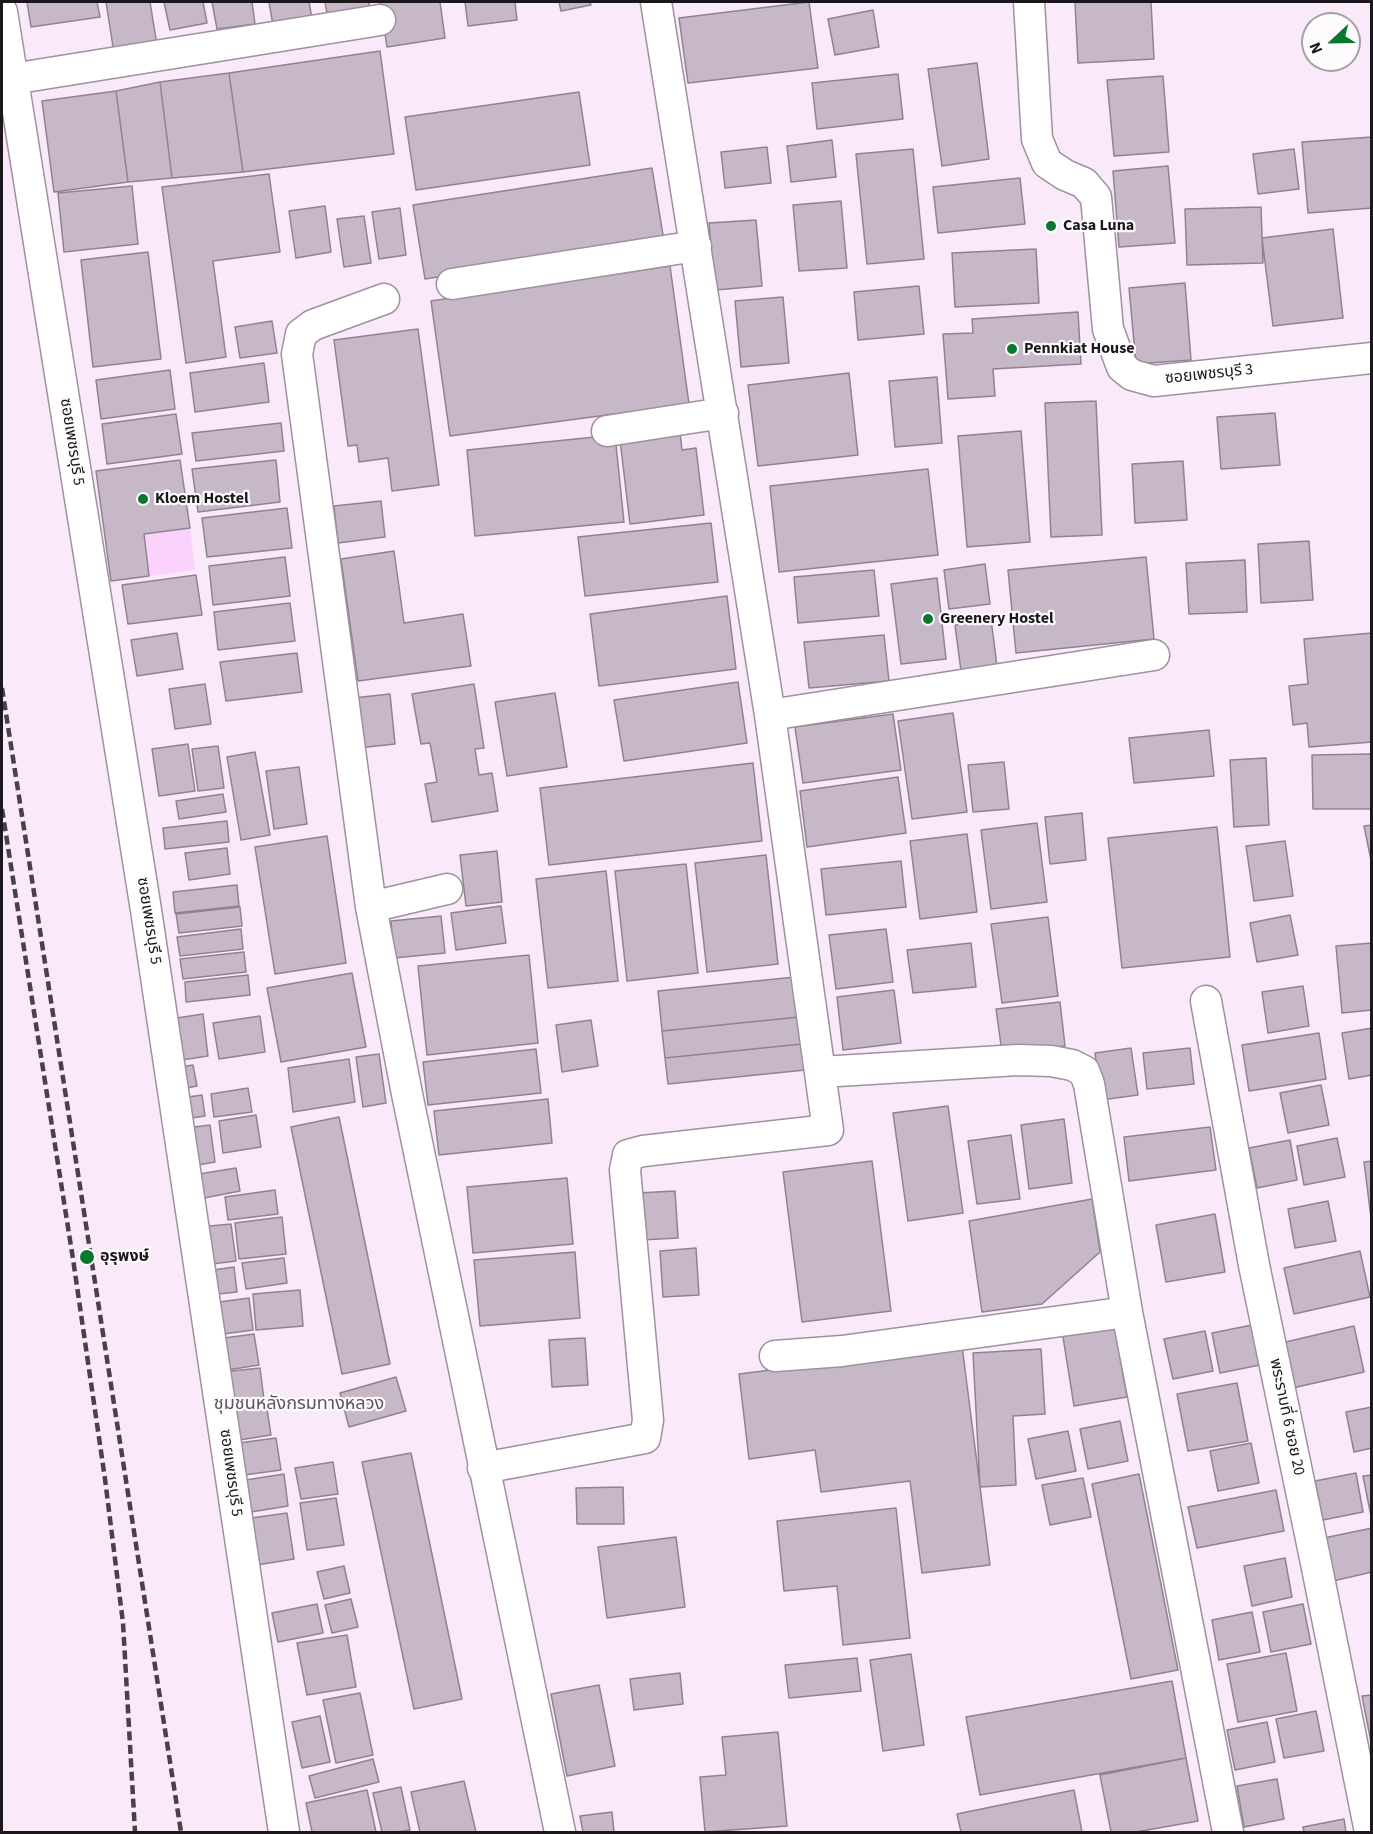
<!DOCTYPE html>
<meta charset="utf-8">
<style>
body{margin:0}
#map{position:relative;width:1373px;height:1834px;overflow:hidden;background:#f9e9f9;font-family:"Source Sans 3",sans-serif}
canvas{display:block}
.frame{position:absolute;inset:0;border:3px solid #1c171c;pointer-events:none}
.north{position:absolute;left:1301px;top:12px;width:60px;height:60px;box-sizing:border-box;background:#fefbfe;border:2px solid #a4a0a4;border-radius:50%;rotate:248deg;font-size:16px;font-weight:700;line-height:24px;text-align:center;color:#1c171c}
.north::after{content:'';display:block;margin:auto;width:21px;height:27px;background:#07782d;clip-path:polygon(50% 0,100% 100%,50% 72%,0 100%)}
</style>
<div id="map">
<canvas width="1373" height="1834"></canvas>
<div class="frame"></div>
<div class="north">N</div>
</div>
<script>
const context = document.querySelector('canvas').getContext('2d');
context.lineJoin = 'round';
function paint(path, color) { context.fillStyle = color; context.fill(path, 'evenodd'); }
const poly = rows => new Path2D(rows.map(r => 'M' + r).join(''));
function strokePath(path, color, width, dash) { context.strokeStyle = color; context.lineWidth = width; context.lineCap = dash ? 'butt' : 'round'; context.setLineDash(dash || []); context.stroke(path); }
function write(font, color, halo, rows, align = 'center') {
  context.font = font + ' "Source Sans 3","Noto Sans Thai",sans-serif'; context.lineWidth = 4.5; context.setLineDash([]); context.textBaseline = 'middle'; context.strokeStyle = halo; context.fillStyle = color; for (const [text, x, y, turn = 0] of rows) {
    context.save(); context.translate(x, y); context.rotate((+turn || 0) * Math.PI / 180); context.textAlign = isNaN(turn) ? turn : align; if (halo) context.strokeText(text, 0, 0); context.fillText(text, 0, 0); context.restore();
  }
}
const green = poly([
 [190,528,195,570,149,576,144,534]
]);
const building = poly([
 [27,2,97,2,100,17,31,27,27,2],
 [106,2,150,2,157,45,114,53,106,2],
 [164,2,203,2,207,23,170,30,164,2],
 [212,2,252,2,255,24,217,29,212,2],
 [269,2,309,2,312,19,273,25,269,2],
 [325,2,369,2,370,12,328,19,325,2],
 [380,2,440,2,445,38,387,47,380,2],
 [465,2,515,2,517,20,468,26,465,2],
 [559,2,590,2,591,5,561,11,559,2],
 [809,2,818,68,688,83,679,18,809,2],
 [1075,2,1151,2,1154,59,1078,63,1075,2],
 [873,10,879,47,835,55,828,19,873,10],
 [380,51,394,154,243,172,229,73,380,51],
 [977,63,989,159,942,166,928,69,977,63],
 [229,73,243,172,172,178,160,82,229,73],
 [898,74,903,119,817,129,812,83,898,74],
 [1163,76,1169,152,1114,156,1107,80,1163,76],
 [160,82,172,178,128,182,116,91,160,82],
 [116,91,128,182,54,192,42,101,116,91],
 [579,92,590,165,416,190,405,117,579,92],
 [1372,137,1372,208,1308,213,1302,142,1372,137],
 [832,140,836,177,791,182,787,146,832,140],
 [767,147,771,183,725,188,721,152,767,147],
 [913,149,924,259,867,264,856,154,913,149],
 [1294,149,1299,189,1258,194,1253,154,1294,149],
 [1168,166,1175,243,1119,247,1113,171,1168,166],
 [652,168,664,241,425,279,413,205,652,168],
 [269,174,280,252,213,261,226,357,186,363,162,187,269,174],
 [1020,178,1025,224,938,233,933,187,1020,178],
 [132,186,138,244,64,252,58,193,132,186],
 [841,201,847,268,799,271,793,205,841,201],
 [325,206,331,252,296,258,289,211,325,206],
 [1261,207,1263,263,1187,265,1185,209,1261,207],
 [400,208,406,255,379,259,372,212,400,208],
 [364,216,371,263,344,267,337,219,364,216],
 [756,220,762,286,715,290,709,223,756,220],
 [1333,229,1343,318,1273,326,1262,238,1333,229],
 [1036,249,1039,303,955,307,952,253,1036,249],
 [148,252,161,359,93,367,81,260,148,252],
 [670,266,689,404,450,436,431,301,670,266],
 [1185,283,1191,360,1136,364,1129,288,1185,283],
 [919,286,924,334,858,340,854,292,919,286],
 [783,297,789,363,741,367,735,301,783,297],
 [1078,312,1081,364,993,369,995,396,948,399,943,334,973,333,972,319,1078,312],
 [272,321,277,353,240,358,235,327,272,321],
 [418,329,439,485,392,491,388,458,359,462,357,445,348,446,334,340,418,329],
 [264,363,269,402,195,412,190,373,264,363],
 [170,370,175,409,101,419,96,380,170,370],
 [849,373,858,455,758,466,748,385,849,373],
 [937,377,942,443,895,447,889,381,937,377],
 [1096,401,1102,535,1051,537,1045,403,1096,401],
 [1275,413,1280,465,1221,469,1217,417,1275,413],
 [176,414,182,454,107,464,102,424,176,414],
 [281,423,284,451,196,461,192,433,281,423],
 [1021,431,1030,542,967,547,958,436,1021,431],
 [680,432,682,450,696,448,704,515,630,524,620,440,680,432],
 [615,435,624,522,475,536,467,450,615,435],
 [180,460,190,528,144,534,149,576,111,581,96,471,180,460],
 [276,460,280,502,198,512,192,469,276,460],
 [1183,461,1187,520,1135,523,1132,464,1183,461],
 [928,469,938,555,779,572,770,486,928,469],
 [381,501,385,537,338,543,334,506,381,501],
 [287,508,292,548,207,557,202,518,287,508],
 [711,523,718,582,585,596,578,537,711,523],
 [1309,541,1313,600,1261,603,1258,544,1309,541],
 [394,551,404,623,463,614,471,666,358,681,341,559,394,551],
 [285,557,290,596,213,605,209,566,285,557],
 [1146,557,1154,639,1016,653,1008,570,1146,557],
 [1245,560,1247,612,1189,614,1186,563,1245,560],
 [985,564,990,604,949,609,944,570,985,564],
 [874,570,879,616,798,623,794,577,874,570],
 [196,575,202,615,128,624,122,585,196,575],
 [937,578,946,659,901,664,891,584,937,578],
 [727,596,736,669,599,686,590,614,727,596],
 [290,603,295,641,218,650,214,612,290,603],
 [991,619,997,666,961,671,955,625,991,619],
 [177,633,183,669,137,676,131,640,177,633],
 [1372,633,1372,742,1309,747,1307,723,1293,725,1289,686,1308,684,1304,639,1372,633],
 [884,635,889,681,809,688,804,642,884,635],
 [297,653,302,692,226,701,220,662,297,653],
 [738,682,747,743,624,761,614,700,738,682],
 [205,684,211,724,175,729,169,689,205,684],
 [474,684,484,748,475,749,479,775,492,773,498,811,432,822,425,784,437,782,430,743,421,744,412,694,474,684],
 [555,693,567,767,507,776,495,702,555,693],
 [390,694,395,744,358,748,353,698,390,694],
 [953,713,967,812,912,819,898,721,953,713],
 [893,714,901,770,803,783,795,727,893,714],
 [1209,730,1214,776,1134,783,1129,738,1209,730],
 [188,744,195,791,159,796,152,749,188,744],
 [218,746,224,788,198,791,192,749,218,746],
 [255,752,270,835,241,840,227,757,255,752],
 [1372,754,1372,809,1313,809,1312,755,1372,754],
 [1266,758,1269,825,1234,827,1230,760,1266,758],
 [1004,762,1009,809,973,812,968,765,1004,762],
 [753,763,762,841,549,865,540,788,753,763],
 [299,767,307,824,274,829,266,771,299,767],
 [898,777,906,833,807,847,800,791,898,777],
 [223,794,226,812,179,819,176,801,223,794],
 [1082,813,1086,860,1050,864,1045,817,1082,813],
 [227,821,229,842,165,849,163,828,227,821],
 [1037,823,1047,902,991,909,981,830,1037,823],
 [1372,825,1372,865,1364,826,1372,825],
 [1217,827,1230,957,1122,968,1108,838,1217,827],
 [967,834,977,912,920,919,910,841,967,834],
 [327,836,346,963,275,974,255,847,327,836],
 [1285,841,1293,896,1254,901,1246,846,1285,841],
 [227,848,230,874,189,880,185,853,227,848],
 [497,851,502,902,466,906,460,855,497,851],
 [766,855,778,964,707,972,695,863,766,855],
 [901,861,906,907,826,915,821,869,901,861],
 [686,864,698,973,627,981,615,871,686,864],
 [606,871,618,981,548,988,536,879,606,871],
 [237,885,239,906,175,913,173,892,237,885],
 [501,906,506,943,456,950,451,913,501,906],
 [240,907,242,926,179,933,176,914,240,907],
 [1290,915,1298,955,1257,962,1250,923,1290,915],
 [441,916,445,953,394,958,391,921,441,916],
 [1048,917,1058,996,1002,1003,991,924,1048,917],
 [241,929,243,949,180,956,177,937,241,929],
 [886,929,893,982,836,989,829,935,886,929],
 [971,943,976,987,913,993,907,950,971,943],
 [1372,943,1372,1010,1342,1013,1336,946,1372,943],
 [244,952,246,972,183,979,180,959,244,952],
 [529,955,538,1043,427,1055,418,966,529,955],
 [352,973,366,1047,281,1062,267,988,352,973],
 [248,975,250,995,186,1002,185,982,248,975],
 [795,977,799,1017,662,1031,658,991,795,977],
 [1303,986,1309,1026,1268,1033,1262,992,1303,986],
 [894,990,901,1043,843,1050,837,997,894,990],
 [1060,1002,1065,1046,1002,1052,996,1009,1060,1002],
 [203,1014,208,1056,182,1060,177,1018,203,1014],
 [260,1016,265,1052,219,1059,213,1023,260,1016],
 [799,1017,802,1044,665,1058,662,1031,799,1017],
 [591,1020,598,1066,562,1072,556,1025,591,1020],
 [1372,1028,1372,1075,1349,1079,1342,1033,1372,1028],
 [1319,1033,1326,1079,1249,1091,1242,1045,1319,1033],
 [802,1044,805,1070,668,1084,665,1058,802,1044],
 [1131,1048,1138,1095,1101,1100,1095,1053,1131,1048],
 [1190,1048,1194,1084,1147,1089,1143,1053,1190,1048],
 [536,1049,541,1093,428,1105,423,1062,536,1049],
 [379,1054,386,1103,363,1107,356,1057,379,1054],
 [349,1059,355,1102,293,1112,288,1068,349,1059],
 [193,1065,197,1086,177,1090,173,1068,193,1065],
 [1321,1085,1329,1125,1288,1133,1280,1093,1321,1085],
 [248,1088,252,1112,214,1117,211,1094,248,1088],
 [202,1095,205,1116,185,1119,182,1098,202,1095],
 [548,1099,552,1143,439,1155,434,1111,548,1099],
 [948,1106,963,1213,908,1221,893,1113,948,1106],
 [256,1115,261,1147,223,1153,219,1121,256,1115],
 [339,1117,390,1364,342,1374,291,1127,339,1117],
 [1064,1119,1072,1183,1029,1189,1021,1125,1064,1119],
 [210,1125,215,1162,192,1166,187,1128,210,1125],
 [1210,1127,1216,1170,1129,1181,1124,1137,1210,1127],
 [1011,1135,1020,1199,977,1204,968,1141,1011,1135],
 [1337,1138,1345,1177,1304,1185,1297,1146,1337,1138],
 [1290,1140,1297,1180,1257,1188,1249,1148,1290,1140],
 [872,1161,891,1311,802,1322,783,1172,872,1161],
 [1372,1161,1372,1226,1364,1162,1372,1161],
 [236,1168,240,1191,204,1198,199,1174,236,1168],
 [567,1178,573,1244,473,1253,467,1187,567,1178],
 [275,1190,278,1214,228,1220,225,1197,275,1190],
 [675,1191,678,1238,641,1240,638,1193,675,1191],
 [1092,1199,1100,1252,1042,1304,982,1312,969,1221,1092,1199],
 [1328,1201,1336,1241,1295,1248,1288,1209,1328,1201],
 [1215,1214,1225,1272,1166,1282,1156,1225,1215,1214],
 [282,1217,286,1254,239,1259,235,1223,282,1217],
 [231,1224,236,1261,204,1265,199,1227,231,1224],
 [696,1248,699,1295,663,1297,660,1251,696,1248],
 [1360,1251,1370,1297,1294,1314,1284,1268,1360,1251],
 [575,1252,580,1318,480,1326,474,1260,575,1252],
 [284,1258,287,1283,246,1289,242,1263,284,1258],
 [234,1267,237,1292,209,1295,206,1271,234,1267],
 [300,1290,303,1326,256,1330,253,1294,300,1290],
 [249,1298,253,1330,216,1335,212,1303,249,1298],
 [1114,1323,1127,1397,1074,1406,1062,1331,1114,1323],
 [1252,1325,1260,1365,1220,1373,1212,1333,1252,1325],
 [1354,1326,1364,1372,1288,1389,1277,1344,1354,1326],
 [1205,1331,1213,1371,1173,1379,1164,1339,1205,1331],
 [254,1334,259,1365,221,1371,217,1339,254,1334],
 [585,1338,588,1385,552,1387,549,1340,585,1338],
 [962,1346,990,1565,922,1573,910,1481,821,1492,815,1450,749,1459,739,1374,962,1346],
 [1041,1349,1045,1414,1013,1416,1016,1485,980,1487,973,1353,1041,1349],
 [260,1368,264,1400,227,1404,222,1372,260,1368],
 [396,1377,406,1411,349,1427,340,1393,396,1377],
 [1237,1383,1248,1441,1188,1451,1177,1394,1237,1383],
 [266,1403,271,1435,233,1441,229,1409,266,1403],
 [1372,1407,1372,1448,1354,1452,1346,1412,1372,1407],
 [1120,1421,1128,1461,1088,1469,1080,1429,1120,1421],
 [1068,1431,1076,1471,1036,1479,1028,1439,1068,1431],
 [276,1438,281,1470,244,1475,239,1443,276,1438],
 [1251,1443,1259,1483,1218,1491,1210,1451,1251,1443],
 [411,1453,462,1699,414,1709,362,1462,411,1453],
 [333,1462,338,1494,301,1499,295,1468,333,1462],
 [1356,1473,1363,1512,1323,1520,1315,1481,1356,1473],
 [284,1474,288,1506,251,1512,246,1480,284,1474],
 [1139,1474,1178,1670,1131,1679,1092,1484,1139,1474],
 [1372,1475,1372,1516,1371,1516,1363,1476,1372,1475],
 [1083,1478,1091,1517,1050,1525,1042,1485,1083,1478],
 [623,1487,624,1524,577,1524,576,1488,623,1487],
 [1276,1490,1284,1531,1197,1548,1188,1507,1276,1490],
 [336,1498,344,1545,307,1550,300,1503,336,1498],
 [896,1508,910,1638,843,1645,837,1586,784,1591,777,1521,896,1508],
 [287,1513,294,1559,257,1565,251,1518,287,1513],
 [1372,1528,1372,1572,1333,1581,1324,1538,1372,1528],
 [676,1537,685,1607,607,1618,598,1547,676,1537],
 [1285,1558,1292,1597,1252,1606,1244,1566,1285,1558],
 [344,1566,350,1593,324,1599,317,1572,344,1566],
 [351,1599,358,1627,332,1633,325,1605,351,1599],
 [317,1604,323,1633,278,1642,272,1613,317,1604],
 [1303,1604,1311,1644,1271,1652,1263,1612,1303,1604],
 [1252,1612,1260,1652,1219,1660,1212,1620,1252,1612],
 [347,1635,356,1687,307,1695,297,1643,347,1635],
 [1286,1653,1297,1711,1238,1722,1227,1664,1286,1653],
 [911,1654,924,1745,883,1751,870,1660,911,1654],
 [857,1658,861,1691,789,1698,785,1665,857,1658],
 [680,1673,683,1704,634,1710,630,1679,680,1673],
 [1172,1681,1186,1758,980,1795,966,1717,1172,1681],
 [599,1685,615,1766,567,1776,551,1694,599,1685],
 [360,1693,373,1755,336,1763,323,1700,360,1693],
 [1372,1695,1372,1741,1371,1742,1362,1696,1372,1695],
 [1316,1711,1324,1751,1284,1758,1276,1719,1316,1711],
 [320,1716,330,1762,302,1768,292,1722,320,1716],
 [1267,1722,1275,1762,1235,1770,1227,1730,1267,1722],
 [778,1732,787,1826,705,1832,700,1777,726,1775,722,1737,778,1732],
 [1186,1758,1198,1821,1136,1832,1111,1832,1100,1775,1186,1758],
 [373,1759,379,1782,315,1798,309,1776,373,1759],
 [1277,1779,1284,1819,1244,1827,1237,1786,1277,1779],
 [464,1781,476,1832,420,1832,411,1792,464,1781],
 [401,1787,410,1830,397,1832,382,1832,373,1793,401,1787],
 [367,1790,376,1832,312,1832,306,1803,367,1790],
 [1074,1790,1082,1832,961,1832,957,1814,1074,1790],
 [612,1812,614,1832,583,1832,580,1816,612,1812],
 [1344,1819,1346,1832,1304,1832,1303,1827,1344,1819]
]);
const minor = poly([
 [1029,2,1037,139,1047,163,1065,175,1084,183,1096,197,1108,329,1122,367,1132,375,1154,381,1372,358],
 [2,12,146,910,284,1832],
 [12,79,380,20],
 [452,284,696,246],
 [384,299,313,325,301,334,297,354,371,907,407,1094,560,1832],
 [607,431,723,413],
 [770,715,1154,655],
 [371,907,447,889],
 [1206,1001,1254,1265,1316,1563,1370,1832],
 [821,1072,1018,1060,1051,1061,1072,1065,1084,1071,1089,1084,1127,1312,1228,1832],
 [775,1356,842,1351,1127,1312],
 [483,1468,645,1438,648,1420,625,1170,628,1155,643,1151,828,1130,770,715,656,2]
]);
const rail = poly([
 [2,688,181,1832],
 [2,809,73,1259,105,1479,123,1623,135,1832]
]);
const markers = [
 [1051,226,6,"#07782d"],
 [1012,349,6,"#07782d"],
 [143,499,6,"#07782d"],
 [928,619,6,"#07782d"],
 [87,1257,8,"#07782d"]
];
const poiNames = [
 ["Casa Luna",1063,226],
 ["Pennkiat House",1024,349],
 ["Kloem Hostel",155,499],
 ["Greenery Hostel",940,619],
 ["อุรุพงษ์",100,1257]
];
const streetNames = [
 ["ซอยเพชรบุรี 3",1209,375,-6],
 ["ซอยเพชรบุรี 5",71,442,81],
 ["ซอยเพชรบุรี 5",148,921,81],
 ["พระรามที่ 6 ซอย 20",1286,1417,78],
 ["ซอยเพชรบุรี 5",230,1473,82]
];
const neighbourhoodNames = [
 ["ชุมชนหลังกรมทางหลวง",299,1405]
];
paint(green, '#fbd1fd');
paint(building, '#c7b8c8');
strokePath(building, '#908291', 1.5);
strokePath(minor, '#9f91a0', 33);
strokePath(minor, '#fff', 30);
strokePath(rail, '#494149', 4.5, [9, 4.5]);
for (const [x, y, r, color] of markers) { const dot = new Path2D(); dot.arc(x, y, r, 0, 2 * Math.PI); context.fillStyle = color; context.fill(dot); strokePath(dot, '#fefbfe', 2); }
write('bold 16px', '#1c171c', '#fefbfe', poiNames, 'left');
write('16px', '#1c171c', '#fefbfe', streetNames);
write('18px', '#5e515f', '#fefbfe', neighbourhoodNames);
</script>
